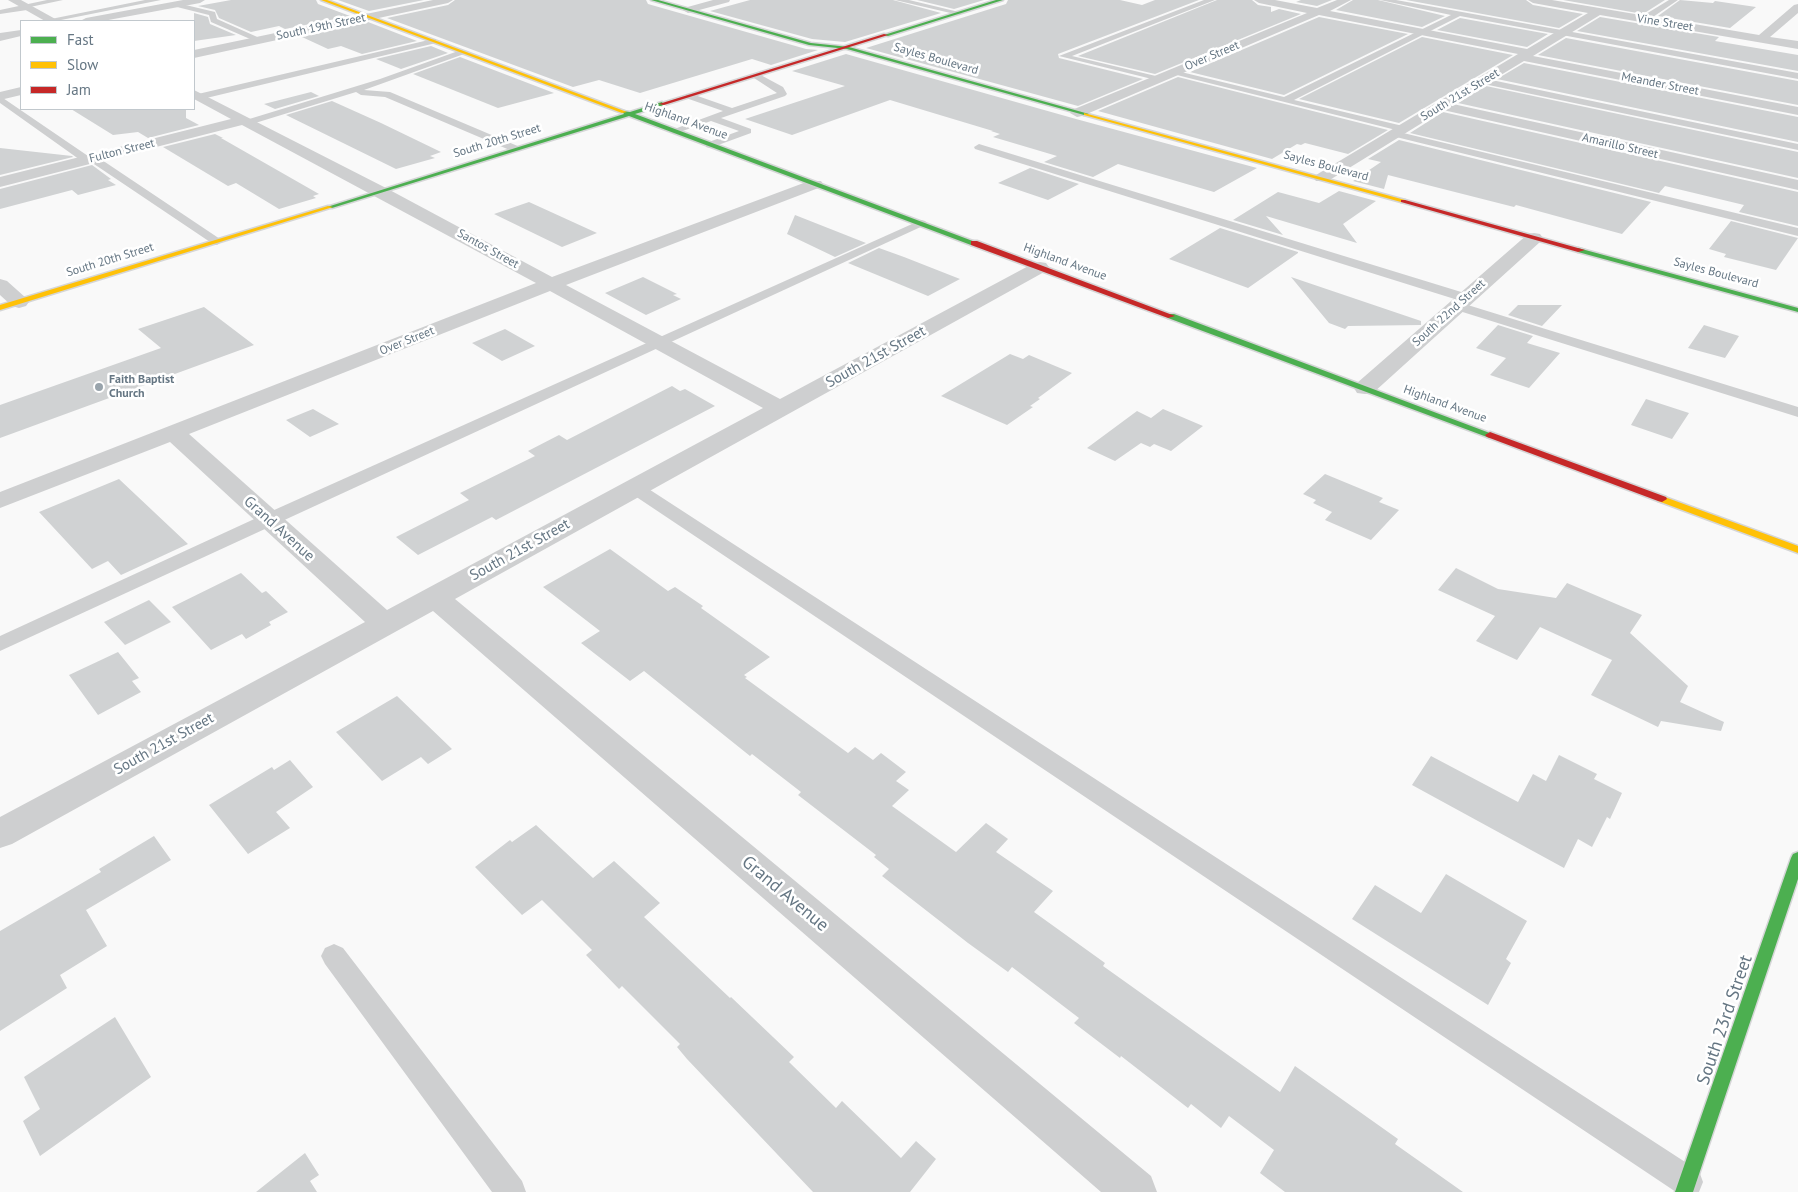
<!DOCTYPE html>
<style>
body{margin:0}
#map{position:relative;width:1798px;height:1192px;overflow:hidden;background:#f9f9f9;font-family:"PT Sans",sans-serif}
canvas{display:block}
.legend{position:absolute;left:20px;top:20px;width:175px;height:90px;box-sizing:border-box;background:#fff;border:1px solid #c1c8cd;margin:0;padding:6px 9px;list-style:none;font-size:15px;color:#657683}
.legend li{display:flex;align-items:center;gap:10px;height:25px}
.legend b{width:25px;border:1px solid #c1c8cd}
</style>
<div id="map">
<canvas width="1798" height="1192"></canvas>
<ul class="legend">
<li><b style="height:6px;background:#4caf50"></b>Fast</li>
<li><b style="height:6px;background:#ffc107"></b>Slow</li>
<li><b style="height:6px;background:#c62828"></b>Jam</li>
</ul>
</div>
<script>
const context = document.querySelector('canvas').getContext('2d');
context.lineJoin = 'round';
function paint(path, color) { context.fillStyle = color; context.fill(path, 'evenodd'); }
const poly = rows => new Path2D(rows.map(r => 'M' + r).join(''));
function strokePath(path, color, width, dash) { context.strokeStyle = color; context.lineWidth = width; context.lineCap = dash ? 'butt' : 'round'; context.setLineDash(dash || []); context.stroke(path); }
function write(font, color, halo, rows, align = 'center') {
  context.font = font + ' "PT Sans",sans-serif'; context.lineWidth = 5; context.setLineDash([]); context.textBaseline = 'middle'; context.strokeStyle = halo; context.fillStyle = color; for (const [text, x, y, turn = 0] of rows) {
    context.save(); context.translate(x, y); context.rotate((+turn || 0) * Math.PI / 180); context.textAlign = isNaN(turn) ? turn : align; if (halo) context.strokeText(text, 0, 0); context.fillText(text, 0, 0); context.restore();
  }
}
const building = poly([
 [231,0,316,0,318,4,350,16,285,29,279,26,251,32,219,18,215,10,198,6],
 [338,0,424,0,369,11],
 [455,0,646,0,648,4,806,49,818,50,771,65,752,59,640,93,599,80,573,87,387,18,448,5],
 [750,0,893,0,941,13,845,42,812,39,710,11],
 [917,0,984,0,954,9],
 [1008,0,1120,0,1142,5,1155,0,1199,0,1058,54,1059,58,1143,79,1078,106,866,48,1006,4],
 [1217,0,1252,0,1258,5,1271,7,1271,12,1279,9,1301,14,1155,74,1078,56],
 [1301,0,1332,0,1317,6,1296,2],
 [1353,0,1378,0,1445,16,1422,27,1336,10],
 [1406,0,1526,0,1533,5,1583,14,1559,28],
 [1563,0,1665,0,1643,14],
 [1680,0,1713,3,1715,1,1756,7,1730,28,1658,16],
 [194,13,208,17,210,24,236,35,194,41],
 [1319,17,1408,34,1284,95,1190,72],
 [1600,17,1719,37,1715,41,1798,55,1798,71,1577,31],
 [1460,18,1548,34,1527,47,1437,30],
 [368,22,417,41,362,54,341,46,328,49,302,37],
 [1422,37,1513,55,1399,123,1299,99],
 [1566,38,1798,81,1798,105,1538,55],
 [431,46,448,53,401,69,376,59],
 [846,54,1076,119,1257,168,1214,192,1118,164,1093,177,1044,162,1057,156,993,137,1000,134,991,131,993,131,890,100,792,135,745,119,845,86,792,71],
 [460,57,554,93,498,108,413,74],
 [1524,63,1798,117,1798,142,1497,79],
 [1178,77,1388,130,1348,154,1305,143,1301,145,1297,144,1272,159,1098,111],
 [1486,86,1798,152,1798,178,1458,103],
 [311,92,319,96,275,109,264,104],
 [332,101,381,123,441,152,430,156,435,158,396,169,286,115],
 [71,109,186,109,186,118,199,125,148,138,138,132,113,135],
 [1443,112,1798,192,1798,226,1739,212,1744,205,1665,186,1659,193,1410,133],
 [215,134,223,138,221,138,319,194,313,196,316,198,279,209,236,183,228,186,163,147],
 [1399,140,1651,202,1622,234,1516,205,1514,207,1388,175,1384,189,1353,181,1381,162,1368,159],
 [0,148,72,156,73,157,0,175],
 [92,165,111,179,108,180,116,185,78,195,72,190,0,209,0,189],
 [1030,168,1079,184,1048,200,998,183],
 [1339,191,1376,201,1343,224,1357,243,1266,216,1283,235,1233,220,1278,192,1319,203],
 [529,202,597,233,562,247,494,214],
 [795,215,866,243,835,257,787,234],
 [1731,221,1798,238,1776,270,1724,257,1726,254,1709,249],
 [1220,228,1298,252,1298,253,1248,288,1169,259],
 [879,248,904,257,960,279,928,296,848,263],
 [643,277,677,294,673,295,681,299,646,315,605,293],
 [1291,277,1421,321,1421,325,1348,326,1345,329,1329,323],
 [1518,305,1562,305,1542,326,1508,315],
 [204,307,254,345,0,438,0,405,161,348,138,329],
 [1498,325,1533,336,1527,343,1560,353,1529,388,1490,375,1506,358,1476,348],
 [1704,325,1739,336,1725,358,1688,348],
 [505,329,535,346,502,361,472,343],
 [1010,354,1023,359,1029,355,1072,373,1038,398,1040,399,1030,406,1033,407,1007,425,941,396],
 [672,386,680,391,685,389,715,406,496,520,492,517,418,555,396,537,469,500,460,493,535,456,528,451,559,435,567,440],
 [1646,399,1689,413,1672,439,1631,425],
 [313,409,339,424,310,437,286,420],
 [1163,409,1203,426,1171,451,1154,444,1150,447,1141,443,1115,461,1087,448,1137,411,1151,418],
 [1325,474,1383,498,1379,502,1399,510,1371,540,1325,520,1332,512,1313,503,1316,500,1303,494],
 [119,479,188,544,121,575,108,561,92,569,39,512],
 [610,549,668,591,675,587,703,606,701,608,770,657,744,675,747,677,745,678,848,753,855,747,873,760,881,753,906,772,896,781,909,790,892,806,956,852,986,823,1008,839,996,852,1053,891,1034,912,1105,963,1103,966,1280,1092,1295,1066,1398,1139,1395,1144,1463,1192,1285,1192,1260,1173,1274,1150,1229,1116,1221,1128,1191,1104,1188,1108,1121,1056,1120,1058,1074,1023,1079,1018,1012,967,1008,972,968,943,882,876,889,869,874,857,876,855,798,795,801,792,752,754,750,756,644,671,630,681,581,643,600,631,543,587],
 [1456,568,1498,589,1556,598,1567,583,1642,615,1630,633,1688,686,1680,702,1724,722,1721,731,1661,721,1658,727,1591,695,1612,660,1540,627,1517,660,1476,641,1495,616,1438,590],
 [241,573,262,593,266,591,288,612,269,622,271,625,246,639,242,634,211,650,172,607],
 [149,600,171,622,125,645,104,622],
 [118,652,139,678,132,681,141,692,98,715,69,675],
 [397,696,452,749,428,764,421,757,382,781,336,732],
 [1559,755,1597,774,1594,779,1622,793,1610,819,1607,817,1592,847,1578,839,1564,868,1412,785,1431,756,1518,802,1533,774,1546,781],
 [290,760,313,787,276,812,290,828,248,854,209,805,272,767,274,770],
 [536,825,593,878,614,861,660,903,644,917,730,998,731,997,794,1057,789,1062,836,1108,842,1101,901,1158,916,1141,936,1159,910,1192,813,1192,687,1059,677,1047,680,1044,622,986,619,989,586,955,592,950,542,900,522,915,475,867,510,840,512,842],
 [154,836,171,860,86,910,107,946,60,975,67,988,0,1031,0,931,101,872,99,869],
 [1446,874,1527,921,1506,959,1511,963,1488,1005,1352,919,1375,885,1421,913],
 [115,1017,151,1077,40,1156,23,1121,40,1109,24,1077],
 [305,1153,319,1175,310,1181,317,1192,256,1192]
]);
const lane = poly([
 [47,0,63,0,30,7,27,10,0,14,0,10,47,0],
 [145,0,161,0,56,21,46,20,145,0],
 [895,0,909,0,963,13,959,15,895,0],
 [1204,0,1215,0,1072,56,1160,77,1160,81,1059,56,1204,0],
 [1380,0,1396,0,1798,73,1798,79,1460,16,1294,100,1407,127,1409,129,1404,132,1169,73,1173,70,1284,97,1451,15,1380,0],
 [1669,0,1678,0,1647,21,1641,21,1641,17,1669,0],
 [173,2,215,12,217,19,264,40,257,42,211,22,209,15,173,6,173,2],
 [433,39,436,39,436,43,198,100,194,97,198,94,433,39],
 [461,50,465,52,464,54,364,90,390,92,520,147,520,151,512,151,385,97,361,95,356,92,252,124,246,124,244,122,246,120,380,79,461,50],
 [757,73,783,87,787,94,785,96,721,118,751,129,751,133,710,148,706,147,706,143,739,131,711,121,674,134,669,131,723,111,686,98,686,94,692,94,732,108,777,93,754,78,753,76,757,73],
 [1482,78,1798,144,1798,150,1479,83,1479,79,1482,78],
 [0,96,88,156,96,156,223,241,217,245,213,244,91,162,83,162,0,103,0,96],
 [1395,131,1798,228,1798,236,1392,136,1392,132,1395,131],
 [979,144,1471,295,1473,298,1471,301,1461,301,975,149,974,147,979,144],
 [921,220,925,221,927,223,925,225,0,651,0,636,263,515,921,220],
 [1458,302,1798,407,1798,417,1453,309,1451,306,1458,302],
 [635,483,641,484,1699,1171,1703,1182,1699,1192,1676,1192,629,492,627,488,629,484,635,483],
 [334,944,343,948,522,1181,526,1192,492,1192,325,964,321,956,325,948,334,944]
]);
const street = poly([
 [8,0,21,0,59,21,45,21,8,0],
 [183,0,205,0,200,3,103,21,80,21,86,18,183,0],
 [433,0,453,0,448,3,194,58,194,50,433,0],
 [713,0,730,0,729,2,688,13,683,10,684,8,713,0],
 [1254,0,1275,0,1317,8,1337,0,1351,0,1330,11,1527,49,1588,13,1533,3,1528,0,1552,0,1759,35,1794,5,1798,4,1798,13,1770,37,1798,41,1798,49,1600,15,1533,56,1798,107,1798,115,1524,61,1453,104,1798,180,1798,190,1443,110,1328,181,1316,181,1314,178,1316,175,1518,54,1319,15,1082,116,1077,117,1070,113,1072,110,1307,13,1259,3,1254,0],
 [21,30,21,36,0,41,0,33,21,30],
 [21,87,21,95,0,100,0,92,21,87],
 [194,90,386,188,552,277,809,181,821,181,823,184,821,187,566,285,780,399,1034,263,1040,262,1046,263,1049,267,1046,271,455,599,1151,1176,1157,1192,1101,1192,433,611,12,844,0,848,0,817,365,622,170,442,0,508,0,492,536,283,242,125,0,187,0,177,231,119,194,99,194,90],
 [550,291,763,408,387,610,189,434,550,291],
 [1534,233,1540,234,1543,238,1540,242,1373,393,1365,394,1357,393,1354,388,1357,383,1528,234,1534,233],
 [0,279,7,281,26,298,29,302,26,306,19,308,12,306,0,295,0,279]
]);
const fast = poly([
 [651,0,658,0,811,43,849,47,1089,114,1084,115,847,49,809,45,651,0],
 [996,0,1003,0,888,36,884,35,996,0],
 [662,102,664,105,635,114,978,243,971,245,629,116,332,208,327,207,624,114,622,111,630,112,662,102],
 [1578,248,1798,308,1798,312,1578,252,1578,248],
 [1168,314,1174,314,1495,435,1490,438,1487,437,1168,318,1168,314],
 [1798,852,1798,879,1693,1192,1675,1192,1791,858,1793,854,1798,852]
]);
const slow = poly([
 [321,0,327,0,627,112,622,113,321,0],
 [1084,113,1405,200,1406,201,1401,202,1084,115,1084,113],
 [328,206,333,207,0,310,0,305,328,206],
 [1662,496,1798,546,1798,553,1658,501,1657,499,1658,497,1662,496]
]);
const jam = poly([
 [884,34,888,35,664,105,659,104,884,34],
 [1401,200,1405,200,1585,250,1578,252,1401,202,1401,200],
 [971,241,977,241,1175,316,1168,318,971,245,971,241],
 [1490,432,1666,497,1667,499,1662,502,1658,501,1487,437,1485,435,1490,432]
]);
const markers = [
 [99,387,5,"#99a4ac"]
];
const farStreetnames = [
 ["Vine Street",1665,23,9],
 ["South 19th Street",321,27,-12],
 ["Over Street",1212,56,-23],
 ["Sayles Boulevard",936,59,16],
 ["Meander Street",1660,84,11],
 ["South 21st Street",1460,95,-31],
 ["Highland Avenue",686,121,20],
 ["South 20th Street",497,141,-17],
 ["Amarillo Street",1620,146,13],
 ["Fulton Street",122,151,-14],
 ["Sayles Boulevard",1326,166,15],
 ["Santos Street",488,249,29],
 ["South 20th Street",110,260,-17],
 ["Highland Avenue",1065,262,20],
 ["Sayles Boulevard",1716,273,15],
 ["South 22nd Street",1449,313,-42],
 ["Over Street",407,341,-22],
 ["Highland Avenue",1445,404,20]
];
const farPoinames = [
 ["Faith Baptist",109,380],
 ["Church",109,394]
];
const streetNames = [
 ["South 21st Street",876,357,-29],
 ["Grand Avenue",279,529,42],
 ["South 21st Street",520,550,-29],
 ["South 21st Street",164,744,-29]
];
const nearStreetnames = [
 ["Grand Avenue",785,894,40],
 ["South 23rd Street",1725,1020,-71]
];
paint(building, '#d0d2d3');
strokePath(fast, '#d5d6d7', 3);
strokePath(slow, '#d5d6d7', 3);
strokePath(jam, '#d5d6d7', 3);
paint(lane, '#cecfd0');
paint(street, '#cecfd0');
paint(fast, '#4caf50');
paint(slow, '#ffc107');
paint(jam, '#c62828');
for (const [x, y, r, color] of markers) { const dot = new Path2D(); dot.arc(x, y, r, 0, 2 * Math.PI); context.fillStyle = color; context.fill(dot); strokePath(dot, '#fff', 2); }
write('12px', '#657683', '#fff', farStreetnames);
write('bold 12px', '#657683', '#fff', farPoinames, 'left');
write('15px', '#657683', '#fff', streetNames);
write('18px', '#657683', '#fff', nearStreetnames);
</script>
